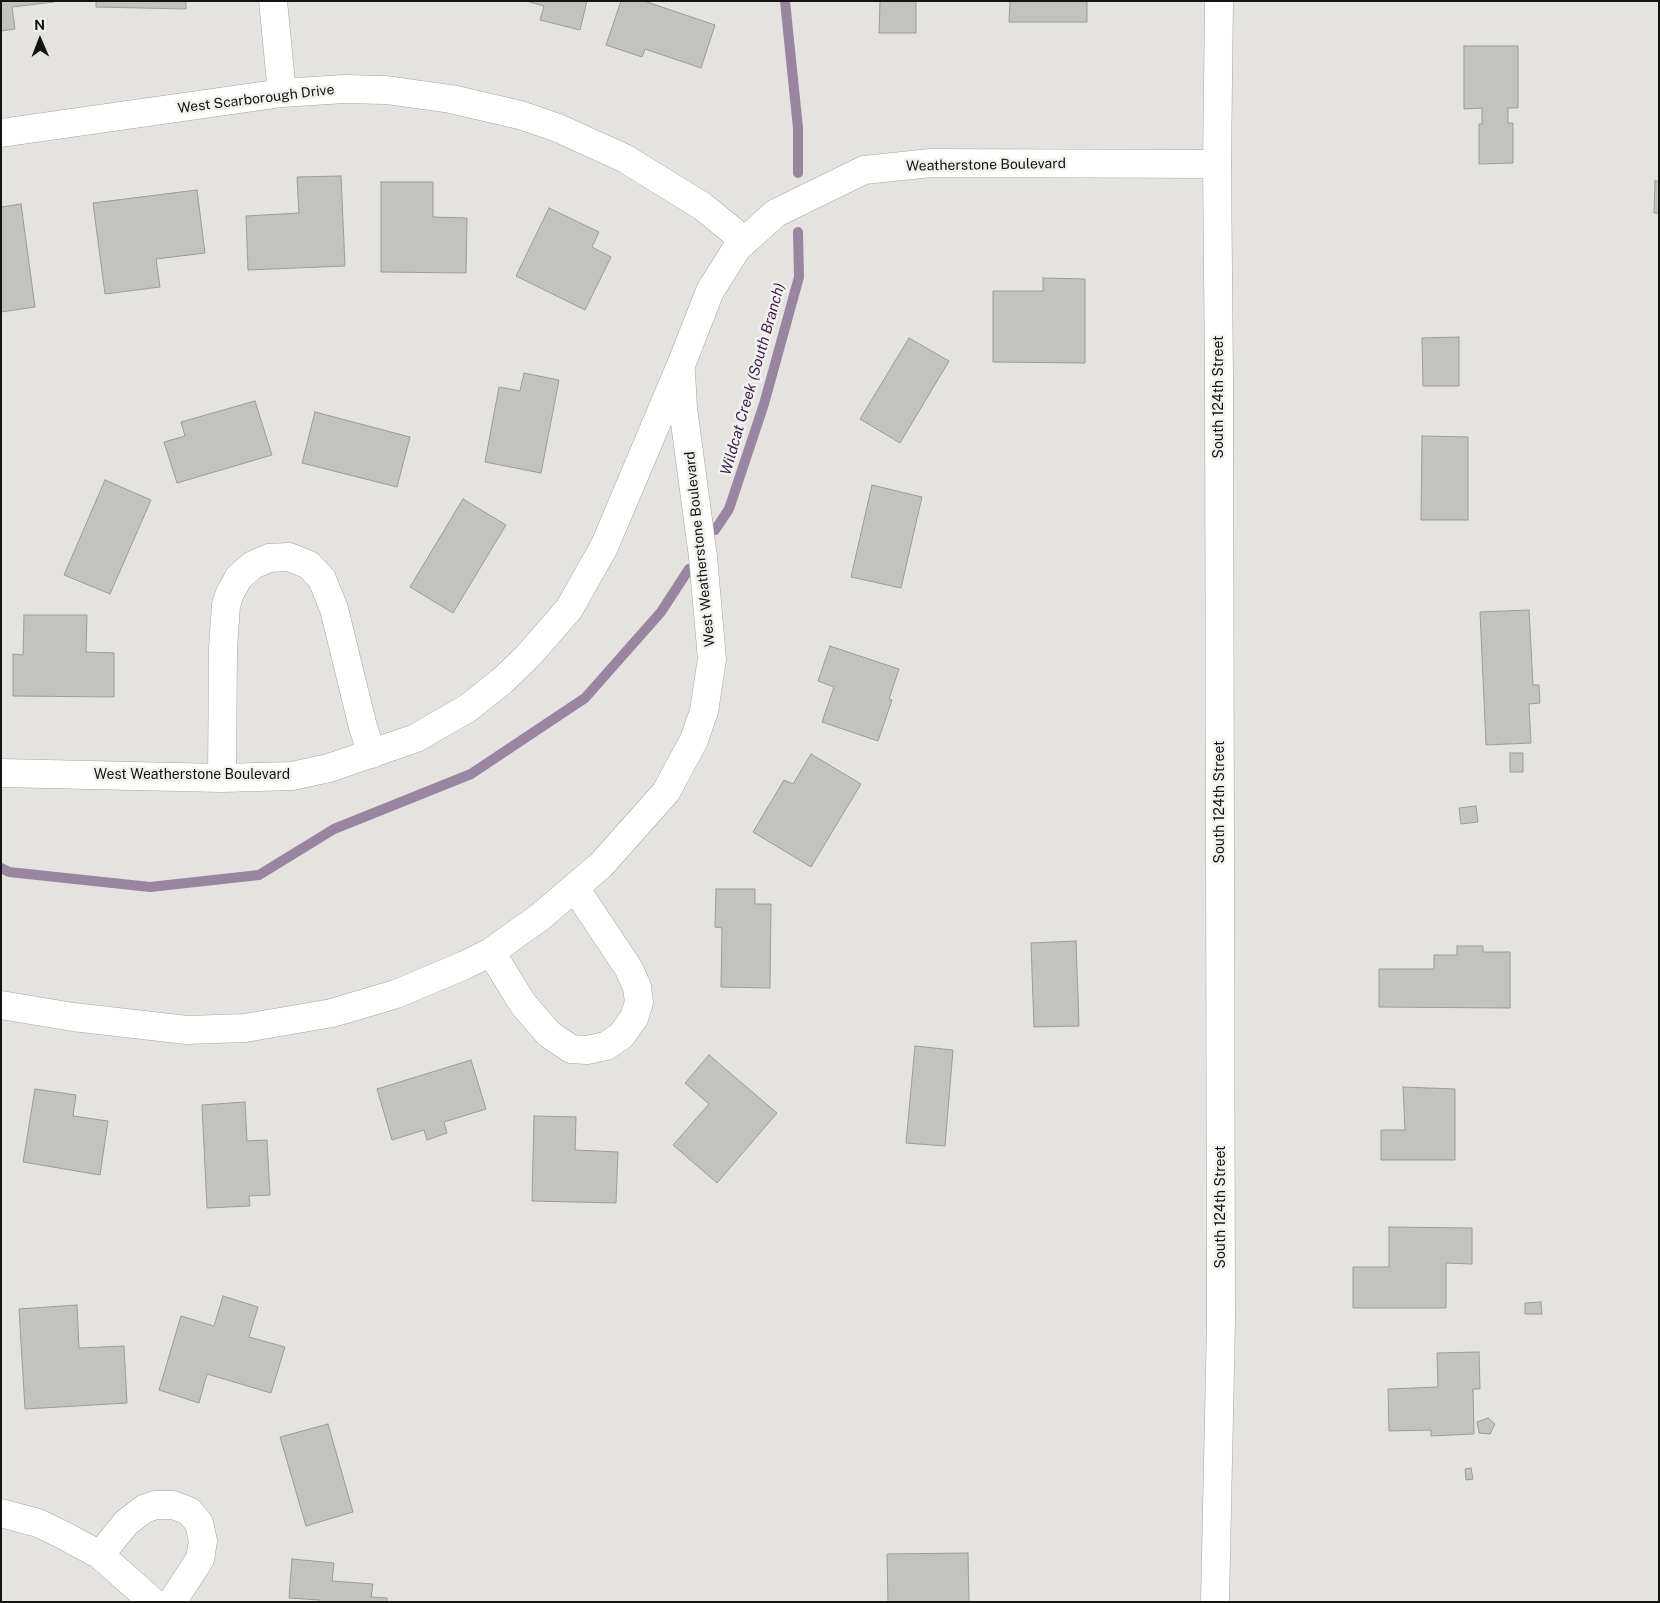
<!DOCTYPE html>
<style>
body{margin:0}
#map{position:relative;width:1660px;height:1603px;overflow:hidden;background:#e4e3e0;font-family:"Public Sans",sans-serif}
canvas{display:block}
.frame{position:absolute;inset:0;border:2px solid #131311;pointer-events:none}
.north{position:absolute;left:15px;top:15px;width:50px;height:50px;-webkit-text-stroke:4px #f1f1ed;paint-order:stroke;rotate:359deg;font-size:14px;font-weight:700;line-height:20px;text-align:center;color:#131311}
.north::after{content:'';display:block;margin:auto;width:18px;height:22px;background:#131311;clip-path:polygon(50% 0,100% 100%,50% 72%,0 100%)}
</style>
<div id="map">
<canvas width="1660" height="1603"></canvas>
<div class="frame"></div>
<div class="north">N</div>
</div>
<script>
const context = document.querySelector('canvas').getContext('2d');
context.lineJoin = 'round';
const poly = rows => new Path2D(rows.map(r => 'M' + r).join(''));
function strokePath(path, color, width, dash) { context.strokeStyle = color; context.lineWidth = width; context.lineCap = dash ? 'butt' : 'round'; context.setLineDash(dash || []); context.stroke(path); }
function paint(path, color) { context.fillStyle = color; context.fill(path, 'evenodd'); }
function write(font, color, halo, rows, align = 'center') {
  context.font = font + ' "Public Sans",sans-serif'; context.lineWidth = 5; context.setLineDash([]); context.textBaseline = 'middle'; context.strokeStyle = halo; context.fillStyle = color; for (const [text, x, y, turn = 0] of rows) {
    context.save(); context.translate(x, y); context.rotate((+turn || 0) * Math.PI / 180); context.textAlign = isNaN(turn) ? turn : align; if (halo) context.strokeText(text, 0, 0); context.fillText(text, 0, 0); context.restore();
  }
}
const stream = poly([
 [785,1,798,128,798,173],
 [715,530,729,509,764,404,799,277,798,232],
 [1,868,9,872,150,887,259,875,334,829,471,774,585,698,661,612,689,569]
]);
const building = poly([
 [1,1,54,1,54,2,12,7,15,29,1,31,1,1],
 [96,1,186,1,186,9,96,7,96,1],
 [526,1,587,1,580,30,540,20,544,6,526,1],
 [621,1,644,1,715,25,701,68,645,49,642,57,606,45,621,1],
 [880,1,916,1,916,33,879,33,880,1],
 [1010,1,1087,1,1087,22,1009,22,1010,1],
 [1464,46,1518,46,1518,108,1508,108,1508,123,1513,123,1513,163,1479,164,1479,124,1482,124,1482,108,1464,109,1464,46],
 [341,176,345,266,248,270,246,216,299,213,297,177,341,176],
 [1655,181,1659,181,1659,213,1654,213,1655,181],
 [381,182,433,182,433,217,467,218,466,273,381,272,381,182],
 [197,190,205,253,156,259,160,287,105,294,93,203,197,190],
 [21,204,35,307,1,312,1,207,21,204],
 [549,208,599,232,592,247,611,257,585,310,516,276,549,208],
 [1043,278,1085,279,1085,363,993,362,993,291,1043,291,1043,278],
 [1459,337,1459,386,1423,386,1422,338,1459,337],
 [909,338,949,361,900,443,860,419,909,338],
 [524,373,559,380,541,473,485,462,499,387,520,391,524,373],
 [255,401,272,455,177,483,164,442,185,436,181,422,255,401],
 [315,412,410,437,397,487,302,463,315,412],
 [1422,436,1468,437,1468,520,1421,520,1422,436],
 [105,480,151,500,110,594,64,575,105,480],
 [872,485,922,497,901,588,851,577,872,485],
 [463,499,506,525,453,613,410,587,463,499],
 [1529,610,1533,685,1539,685,1540,703,1529,704,1531,743,1486,745,1480,612,1529,610],
 [24,615,87,615,86,652,114,653,114,697,13,696,13,654,23,655,24,615],
 [830,646,899,669,889,699,892,700,878,741,822,722,834,687,818,681,830,646],
 [1510,753,1523,753,1523,772,1510,772,1510,753],
 [811,754,861,784,811,867,753,832,784,780,793,784,811,754],
 [1476,806,1478,822,1461,824,1459,808,1476,806],
 [716,889,755,889,755,904,771,904,770,988,721,987,722,928,715,927,716,889],
 [1076,941,1079,1026,1034,1027,1031,943,1076,941],
 [1457,946,1483,946,1483,952,1510,952,1510,1008,1379,1007,1379,969,1434,969,1434,955,1457,955,1457,946],
 [915,1046,953,1050,945,1146,906,1143,915,1046],
 [709,1055,777,1113,717,1183,673,1145,709,1104,685,1083,709,1055],
 [471,1060,486,1109,444,1122,447,1133,427,1140,424,1130,392,1140,377,1089,471,1060],
 [1403,1087,1455,1089,1455,1160,1381,1160,1381,1130,1405,1130,1403,1087],
 [35,1089,76,1095,73,1116,108,1121,100,1175,23,1162,35,1089],
 [245,1102,247,1141,267,1140,270,1195,249,1196,250,1206,207,1208,202,1105,245,1102],
 [534,1116,576,1117,575,1150,618,1152,616,1203,532,1201,534,1116],
 [1389,1227,1472,1228,1472,1264,1446,1263,1446,1308,1353,1308,1353,1267,1389,1267,1389,1227],
 [223,1296,258,1307,249,1337,285,1347,271,1393,207,1374,199,1403,159,1390,181,1316,214,1326,223,1296],
 [1541,1302,1542,1314,1525,1314,1525,1303,1541,1302],
 [77,1305,79,1348,124,1346,127,1403,25,1409,19,1309,77,1305],
 [1479,1352,1480,1389,1473,1389,1474,1434,1431,1436,1431,1430,1389,1431,1388,1389,1438,1387,1437,1353,1479,1352],
 [1488,1418,1495,1424,1490,1434,1479,1433,1477,1422,1488,1418],
 [328,1424,353,1512,306,1526,280,1437,328,1424],
 [1471,1468,1473,1479,1466,1480,1465,1469,1471,1468],
 [968,1553,969,1602,888,1602,887,1554,968,1553],
 [292,1559,334,1563,332,1581,373,1584,371,1597,387,1598,387,1602,319,1602,320,1600,289,1598,292,1559]
]);
const minor = poly([
 [273,1,282,93],
 [1,133,282,93,344,89,386,90,451,99,520,115,558,128,624,158,702,206,745,241],
 [1,773,222,778,292,776,329,768,416,738,468,708,502,681,528,656,569,609,604,547,681,365,710,291,737,248,776,213,864,170,931,163,1217,164],
 [222,778,223,649,226,605,230,593,239,577,253,565,269,558,289,557,309,565,322,579,334,609,363,727,372,754],
 [491,952,523,1004,549,1034,571,1049,587,1050,606,1046,621,1036,634,1018,639,1002,637,987,629,969,575,888],
 [1,1005,73,1017,187,1030,245,1028,332,1013,396,994,465,965,491,952,540,917,601,865,666,792,694,740,704,711,712,659,703,557,683,408,681,372],
 [1,1513,38,1523,63,1535,100,1555,153,1602],
 [100,1555,126,1523,144,1509,155,1505,173,1505,189,1511,199,1523,203,1541,200,1559,172,1602]
]);
const tertiary = poly([
 [1215,1602,1221,1322,1219,379,1217,164,1219,1]
]);
const streetNames = [
 ["West Scarborough Drive",256,99,-7],
 ["Weatherstone Boulevard",986,165,-1],
 ["South 124th Street",1219,397,-90],
 ["West Weatherstone Boulevard",700,549,-96],
 ["West Weatherstone Boulevard",192,775],
 ["South 124th Street",1220,802,-90],
 ["South 124th Street",1221,1207,-90]
];
const waterNames = [
 ["Wildcat Creek (South Branch)",753,379,-74]
];
strokePath(stream, '#97869e', 10);
paint(building, '#c2c2be');
strokePath(building, '#9c9b98', 1);
strokePath(minor, '#a6a5a2', 29);
strokePath(tertiary, '#a6a5a2', 29);
strokePath(minor, '#fff', 28);
strokePath(tertiary, '#fff', 28);
write('14px', '#131311', '#f1f1ed', streetNames);
write('italic 15px', '#3f1e4b', '#f1f1ed', waterNames);
</script>
